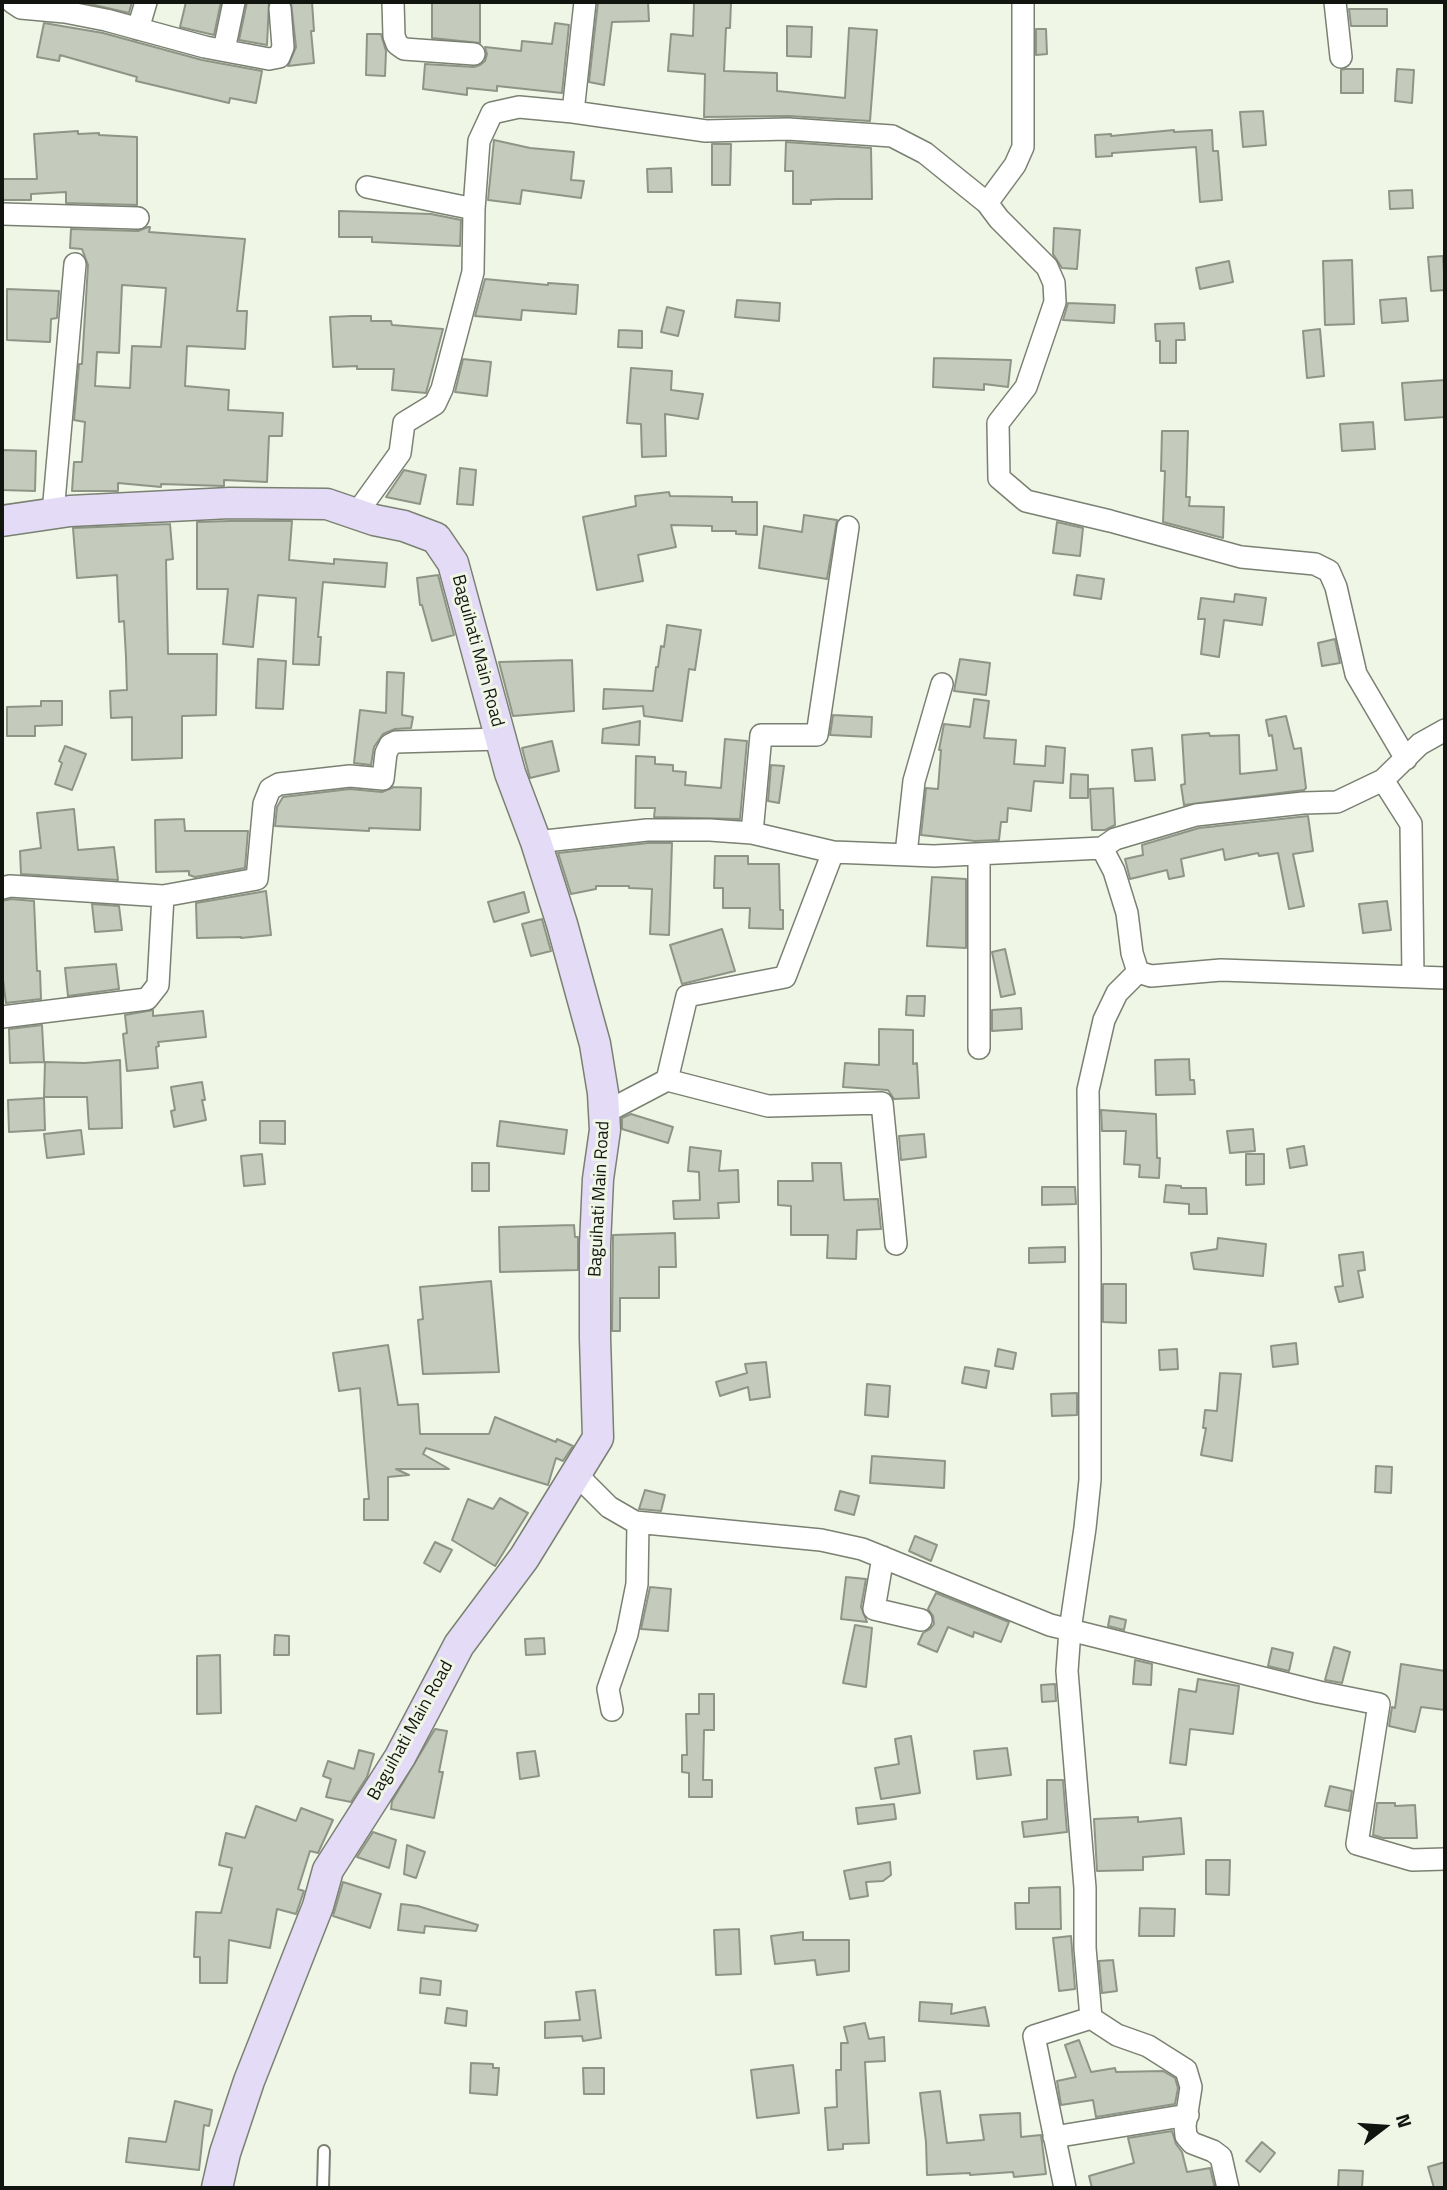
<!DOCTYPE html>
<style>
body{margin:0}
#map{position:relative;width:1447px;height:2190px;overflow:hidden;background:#eff6e6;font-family:"Titillium Web",sans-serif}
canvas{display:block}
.frame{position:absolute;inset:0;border:4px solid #12140f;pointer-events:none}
.north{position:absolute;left:1349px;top:2092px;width:70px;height:70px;-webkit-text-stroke:5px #eff6e6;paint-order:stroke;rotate:73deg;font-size:19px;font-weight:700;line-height:28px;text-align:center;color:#12140f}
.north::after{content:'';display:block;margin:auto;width:24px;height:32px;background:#12140f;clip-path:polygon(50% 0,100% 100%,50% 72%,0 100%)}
</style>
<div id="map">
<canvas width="1447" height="2190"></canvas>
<div class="frame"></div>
<div class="north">N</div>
</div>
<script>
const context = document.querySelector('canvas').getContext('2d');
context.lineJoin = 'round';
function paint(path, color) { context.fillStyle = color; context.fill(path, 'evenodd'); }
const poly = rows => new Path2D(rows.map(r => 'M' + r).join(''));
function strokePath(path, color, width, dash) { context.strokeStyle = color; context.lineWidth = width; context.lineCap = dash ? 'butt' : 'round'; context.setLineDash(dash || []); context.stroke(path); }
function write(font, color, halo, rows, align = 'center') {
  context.font = font + ' "Titillium Web",sans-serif'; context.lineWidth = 6; context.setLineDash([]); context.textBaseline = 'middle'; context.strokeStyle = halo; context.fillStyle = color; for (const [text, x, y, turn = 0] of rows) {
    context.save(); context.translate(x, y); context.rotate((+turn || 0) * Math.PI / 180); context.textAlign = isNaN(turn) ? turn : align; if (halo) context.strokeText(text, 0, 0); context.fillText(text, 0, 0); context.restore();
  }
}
const building = poly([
 [81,2,132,2,129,13,81,2],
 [186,2,221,2,214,35,180,27,186,2],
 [247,2,269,2,267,45,239,40,247,2],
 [291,2,312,2,314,31,311,31,314,63,288,66,296,47,291,2],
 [432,2,480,2,480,43,432,38,432,2],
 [598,2,648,2,649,21,612,22,604,85,589,82,598,2],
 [694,2,731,2,730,28,726,28,724,71,777,73,777,91,845,98,849,28,877,30,870,121,789,116,704,117,705,74,668,71,671,34,693,36,694,2],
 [1349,9,1387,9,1387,26,1351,26,1349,9],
 [44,23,103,33,202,60,262,71,256,103,230,98,229,103,191,94,136,81,137,77,60,55,59,61,37,57,44,23],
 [555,23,569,25,562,93,497,86,497,91,467,88,467,95,423,89,425,64,474,67,480,65,485,61,487,54,485,47,521,51,522,41,552,44,555,23],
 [787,26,812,27,811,57,787,56,787,26],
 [1036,29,1046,29,1047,54,1036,55,1036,29],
 [367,34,381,34,386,51,385,76,366,75,367,34],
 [1345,69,1363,69,1363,93,1341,93,1341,70,1345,69],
 [1397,69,1414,70,1412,103,1395,101,1397,69],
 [1263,111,1266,145,1243,147,1240,112,1263,111],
 [1174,130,1174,132,1212,130,1213,151,1218,151,1222,200,1200,202,1196,147,1112,153,1112,156,1096,157,1095,135,1111,134,1111,136,1174,130],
 [78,131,78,134,99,133,99,135,137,137,137,205,66,203,66,192,31,194,31,200,2,200,2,179,37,179,34,134,78,131],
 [494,140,530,148,574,152,571,180,584,181,581,198,522,190,520,204,488,200,494,140],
 [786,142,871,148,872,199,837,199,811,200,811,204,793,204,793,171,785,171,786,142],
 [712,144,731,144,730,185,712,185,712,144],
 [671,168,672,192,648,192,647,169,671,168],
 [1412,190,1413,208,1390,209,1389,191,1412,190],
 [339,211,431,214,461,220,460,246,372,242,372,237,339,237,339,211],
 [148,227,150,227,149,232,245,239,237,311,247,311,245,349,187,346,185,386,229,390,228,410,283,413,282,436,269,436,267,482,224,480,224,486,161,484,161,487,118,483,118,491,72,491,74,462,82,462,85,422,74,420,79,364,82,364,88,265,82,249,70,248,71,229,138,231,148,227],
 [122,285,166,288,161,347,132,346,130,388,95,386,97,352,119,353,122,285],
 [1054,228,1080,230,1077,269,1062,268,1053,254,1054,228],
 [1443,256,1445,290,1431,291,1428,257,1443,256],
 [1352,260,1354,324,1325,325,1323,261,1352,260],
 [1229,261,1233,282,1200,289,1196,268,1229,261],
 [485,279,548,285,548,283,578,285,576,314,522,310,521,320,475,316,485,279],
 [7,289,59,291,57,318,51,319,50,342,7,340,7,289],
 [1406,298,1408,321,1382,323,1380,300,1406,298],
 [737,300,780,303,779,321,735,317,737,300],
 [1068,303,1115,305,1114,323,1063,320,1068,303],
 [667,307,684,311,678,336,661,332,667,307],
 [352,316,371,316,371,321,391,321,392,325,443,329,426,393,392,390,394,369,357,369,357,366,333,367,330,317,352,316],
 [1184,323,1185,340,1176,340,1176,363,1160,363,1160,341,1156,341,1155,324,1184,323],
 [1320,329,1324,376,1307,378,1303,331,1320,329],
 [619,330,642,331,642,348,618,347,619,330],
 [934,358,1011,360,1008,387,984,384,984,390,933,387,934,358],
 [463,359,491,362,487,396,455,392,463,359],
 [631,368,672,371,671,390,703,394,698,419,665,414,666,456,642,457,641,424,627,423,631,368],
 [1445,380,1445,417,1405,420,1402,383,1445,380],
 [1373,422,1375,449,1342,451,1340,424,1373,422],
 [1162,431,1188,431,1186,497,1190,497,1189,506,1224,507,1223,538,1163,522,1165,471,1161,471,1162,431],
 [2,450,36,451,35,491,2,490,2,450],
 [460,468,476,470,473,505,457,504,460,468],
 [404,470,426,475,420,504,386,497,404,470],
 [669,492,670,496,732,497,732,502,757,502,757,535,736,534,736,531,712,531,712,526,671,525,676,547,638,555,643,581,597,590,583,517,636,506,635,496,669,492],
 [804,515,837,520,827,579,759,568,764,526,802,532,804,515],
 [230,521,292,521,289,560,334,564,334,559,387,563,385,587,323,582,318,637,321,637,319,665,293,664,296,598,258,595,253,647,223,644,228,589,197,589,197,522,230,521],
 [1057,522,1083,528,1080,556,1053,553,1057,522],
 [170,524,173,559,166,560,168,654,217,654,216,715,182,716,182,758,132,760,132,717,111,718,110,691,127,690,126,657,124,621,119,622,117,575,77,578,73,528,170,524],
 [438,575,454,635,432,641,422,605,420,605,417,578,438,575],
 [1077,575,1104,579,1101,599,1074,595,1077,575],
 [1235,594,1266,598,1262,625,1224,620,1219,657,1201,654,1205,619,1198,619,1201,598,1234,602,1235,594],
 [667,625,701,630,695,670,689,669,682,721,644,716,643,706,603,709,604,689,653,691,656,667,658,667,661,646,664,647,667,625],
 [1335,639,1340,663,1322,666,1318,643,1335,639],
 [258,659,286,661,283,709,256,708,258,659],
 [960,659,990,663,986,695,954,691,960,659],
 [572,660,574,711,513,716,499,662,572,660],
 [387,672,404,673,402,715,413,717,411,728,395,729,383,734,374,747,371,765,354,763,360,710,386,713,387,672],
 [974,699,989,701,984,738,1016,740,1014,764,1045,766,1046,746,1065,748,1063,783,1034,781,1031,811,1008,808,1007,822,1001,822,999,840,975,841,921,835,926,788,938,789,941,750,939,750,944,724,970,727,974,699],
 [41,701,62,701,62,725,35,726,35,736,7,736,7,707,41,706,41,701],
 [833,715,872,717,871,737,830,735,833,715],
 [1286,716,1294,749,1301,748,1306,788,1304,790,1184,805,1181,785,1185,784,1182,735,1209,733,1210,736,1239,735,1240,774,1277,770,1272,735,1269,736,1266,720,1286,716],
 [640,721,639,745,602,743,603,729,640,721],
 [725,739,747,741,740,819,654,817,655,808,635,808,636,756,655,757,655,764,673,765,673,771,686,772,685,785,721,788,725,739],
 [552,741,559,771,530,778,522,748,552,741],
 [65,746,86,754,72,790,55,784,62,763,59,761,65,746],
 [1152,748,1155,780,1135,781,1132,750,1152,748],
 [771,765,784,766,779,803,768,801,771,765],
 [1071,774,1088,775,1088,798,1070,798,1071,774],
 [394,787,421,788,420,830,369,828,369,831,275,826,277,807,283,797,350,789,382,792,394,787],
 [1113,788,1115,825,1105,830,1092,830,1090,789,1113,788],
 [74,809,78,850,114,847,118,880,21,874,20,851,41,848,37,813,74,809],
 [1308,816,1313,851,1293,854,1304,906,1289,909,1278,853,1259,856,1258,853,1225,860,1223,849,1181,859,1184,876,1169,879,1167,870,1130,879,1125,859,1143,855,1142,845,1199,828,1308,816],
 [184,819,185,831,248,831,245,868,195,877,189,875,189,871,156,872,155,820,184,819],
 [648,843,672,843,669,935,650,934,652,889,629,888,629,886,596,886,596,889,571,894,558,853,648,843],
 [715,856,748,856,748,864,779,864,780,910,783,910,783,929,749,928,750,908,723,908,723,888,714,888,715,856],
 [932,877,966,879,966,948,927,946,932,877],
 [266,891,271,935,241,938,241,937,197,938,196,903,266,891],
 [524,892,529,912,494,922,488,902,524,892],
 [11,899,34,901,37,971,40,971,41,999,6,1003,2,972,2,901,11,899],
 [1387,901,1391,930,1363,933,1359,904,1387,901],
 [92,904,119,906,122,930,95,932,92,904],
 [542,919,551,951,531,956,522,924,542,919],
 [722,929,735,971,682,984,670,945,722,929],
 [1005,949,1015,994,1001,997,992,952,1005,949],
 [116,964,119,989,68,996,65,968,116,964],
 [907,996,925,996,924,1016,906,1015,907,996],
 [1021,1008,1022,1029,992,1031,992,1010,1021,1008],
 [153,1010,153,1016,203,1011,206,1037,158,1042,159,1046,156,1047,158,1068,127,1071,123,1034,127,1033,125,1015,153,1010],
 [42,1025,44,1062,10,1063,9,1029,42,1025],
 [879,1029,913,1030,913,1064,917,1063,919,1098,894,1099,888,1090,843,1087,845,1063,879,1065,879,1029],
 [1189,1059,1190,1080,1194,1080,1195,1094,1156,1095,1155,1060,1189,1059],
 [120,1060,122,1128,89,1129,87,1097,44,1097,45,1062,85,1063,120,1060],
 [202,1082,205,1100,202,1100,206,1120,174,1127,171,1111,175,1110,171,1087,202,1082],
 [44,1098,45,1130,9,1132,8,1100,44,1098],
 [1101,1110,1156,1114,1157,1158,1160,1158,1159,1178,1139,1177,1140,1165,1124,1164,1126,1131,1102,1131,1101,1110],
 [631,1114,673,1127,668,1143,622,1129,622,1118,631,1114],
 [260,1121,285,1121,285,1144,260,1143,260,1121],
 [500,1121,567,1130,564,1154,497,1146,500,1121],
 [1253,1129,1255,1151,1230,1153,1227,1131,1253,1129],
 [81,1130,84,1154,47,1158,44,1134,81,1130],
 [924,1134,926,1157,901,1160,899,1136,924,1134],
 [1304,1146,1307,1165,1290,1168,1287,1149,1304,1146],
 [690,1147,721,1151,719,1171,738,1170,739,1202,718,1203,719,1218,674,1219,673,1201,700,1200,699,1172,688,1171,690,1147],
 [262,1154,265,1184,244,1186,241,1156,262,1154],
 [1246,1154,1264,1154,1264,1184,1246,1185,1246,1154],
 [472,1163,489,1163,489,1191,472,1191,472,1163],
 [812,1163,841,1163,844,1200,878,1199,881,1229,857,1230,856,1259,827,1258,828,1235,791,1235,791,1206,778,1205,778,1181,813,1181,812,1163],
 [1166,1185,1181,1186,1181,1188,1206,1188,1207,1214,1189,1214,1189,1204,1164,1202,1166,1185],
 [1042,1187,1075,1187,1076,1204,1042,1205,1042,1187],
 [574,1225,575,1237,578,1237,578,1270,500,1272,499,1227,574,1225],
 [675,1233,676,1267,659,1267,659,1298,620,1298,620,1331,612,1331,613,1235,675,1233],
 [1218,1238,1266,1244,1263,1276,1194,1269,1191,1253,1217,1249,1218,1238],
 [1065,1247,1065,1262,1029,1263,1029,1248,1065,1247],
 [1363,1252,1365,1270,1358,1271,1363,1297,1339,1302,1335,1287,1343,1286,1339,1255,1363,1252],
 [491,1281,499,1372,423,1374,418,1320,423,1319,420,1287,491,1281],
 [1103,1284,1126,1284,1126,1323,1103,1322,1103,1284],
 [1296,1343,1298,1364,1273,1367,1271,1346,1296,1343],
 [388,1345,398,1405,418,1404,420,1434,489,1434,495,1417,556,1442,557,1439,573,1446,563,1461,556,1458,548,1485,426,1448,423,1454,449,1469,396,1469,409,1475,388,1477,388,1520,364,1520,364,1499,369,1499,360,1388,339,1391,333,1353,388,1345],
 [998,1349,1016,1353,1013,1369,995,1366,998,1349],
 [1177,1349,1178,1369,1160,1370,1159,1350,1177,1349],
 [766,1362,770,1397,750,1400,748,1387,720,1396,716,1382,747,1373,745,1364,766,1362],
 [965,1367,989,1371,986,1388,962,1383,965,1367],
 [1220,1373,1241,1374,1232,1461,1201,1455,1206,1428,1203,1428,1205,1410,1217,1411,1220,1373],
 [867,1384,890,1386,888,1417,865,1415,867,1384],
 [1077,1393,1077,1415,1052,1416,1051,1394,1077,1393],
 [872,1456,945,1461,944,1488,870,1483,872,1456],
 [1376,1466,1392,1467,1391,1493,1375,1492,1376,1466],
 [645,1490,665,1495,661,1511,639,1509,645,1490],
 [840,1491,859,1496,854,1515,835,1510,840,1491],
 [500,1498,528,1513,495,1566,452,1540,468,1499,493,1509,500,1498],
 [915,1536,937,1545,931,1561,909,1551,915,1536],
 [435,1542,452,1550,440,1572,424,1563,435,1542],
 [846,1577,866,1579,861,1607,867,1622,841,1619,846,1577],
 [650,1587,671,1589,668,1631,641,1629,650,1587],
 [936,1593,1009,1622,1001,1642,974,1632,973,1637,948,1627,937,1652,918,1644,923,1633,930,1629,934,1624,933,1616,928,1609,936,1593],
 [1110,1616,1126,1620,1124,1630,1108,1626,1110,1616],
 [855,1625,872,1628,866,1687,843,1683,855,1625],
 [275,1635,289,1636,289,1655,274,1655,275,1635],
 [544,1638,545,1654,526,1655,525,1639,544,1638],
 [1334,1647,1350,1652,1342,1683,1325,1680,1334,1647],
 [1272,1648,1293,1653,1289,1671,1268,1666,1272,1648],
 [220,1655,221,1713,197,1714,197,1656,220,1655],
 [1135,1660,1152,1664,1151,1685,1133,1684,1135,1660],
 [1401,1664,1445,1671,1445,1710,1421,1707,1415,1732,1389,1726,1392,1707,1395,1708,1401,1664],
 [1198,1679,1239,1686,1233,1734,1190,1729,1186,1765,1170,1763,1179,1689,1196,1692,1198,1679],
 [1055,1684,1056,1701,1042,1702,1041,1685,1055,1684],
 [699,1694,714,1694,714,1730,704,1730,703,1780,712,1780,712,1797,689,1797,689,1773,682,1772,682,1755,687,1755,686,1714,699,1714,699,1694],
 [435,1729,447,1731,439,1772,443,1772,434,1818,391,1809,392,1801,435,1729],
 [911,1736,920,1793,881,1799,875,1768,899,1764,895,1739,911,1736],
 [1007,1748,1011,1775,977,1779,974,1751,1007,1748],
 [359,1750,374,1754,367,1777,351,1802,326,1797,331,1779,323,1776,328,1761,354,1769,359,1750],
 [535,1751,539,1776,520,1779,517,1753,535,1751],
 [1047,1780,1063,1780,1067,1832,1024,1837,1022,1822,1047,1819,1047,1780],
 [1330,1786,1352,1791,1349,1811,1325,1806,1330,1786],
 [1377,1803,1395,1803,1395,1806,1415,1805,1417,1838,1383,1838,1373,1835,1377,1803],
 [894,1804,896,1819,858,1824,856,1808,894,1804],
 [256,1806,296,1821,301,1808,333,1820,318,1853,310,1851,298,1889,304,1891,296,1914,277,1909,270,1948,229,1940,227,1983,200,1983,200,1957,194,1957,196,1912,221,1913,232,1868,219,1865,226,1833,245,1838,256,1806],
 [1138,1817,1138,1822,1181,1818,1184,1854,1143,1857,1143,1870,1097,1871,1094,1819,1138,1817],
 [373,1832,396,1840,389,1868,357,1857,373,1832],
 [407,1845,425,1852,416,1878,404,1874,407,1845],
 [1206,1860,1230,1860,1229,1895,1206,1894,1206,1860],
 [890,1862,891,1875,883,1881,866,1882,868,1896,850,1899,844,1871,890,1862],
 [343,1882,381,1894,370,1928,333,1916,343,1882],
 [1060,1887,1061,1929,1016,1929,1015,1903,1029,1903,1029,1888,1060,1887],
 [401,1904,418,1906,478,1925,476,1931,425,1926,424,1933,398,1930,401,1904],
 [1140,1908,1175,1909,1174,1936,1139,1936,1140,1908],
 [739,1929,741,1974,716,1975,714,1930,739,1929],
 [803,1932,803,1940,849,1940,849,1971,817,1975,815,1960,775,1964,771,1936,803,1932],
 [1071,1936,1075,1989,1059,1991,1053,1938,1071,1936],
 [1113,1960,1117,1991,1102,1993,1099,1961,1113,1960],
 [421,1978,441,1981,440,1995,420,1993,421,1978],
 [595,1990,601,2038,583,2041,582,2036,545,2038,545,2022,580,2020,576,1992,595,1990],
 [920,2002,952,2004,951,2014,985,2007,989,2026,919,2021,920,2002],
 [447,2008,467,2011,466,2026,445,2023,447,2008],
 [865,2023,869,2039,884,2037,885,2061,865,2062,869,2143,843,2144,843,2149,828,2150,825,2108,837,2107,836,2070,841,2070,841,2043,848,2043,844,2027,865,2023],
 [1079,2040,1091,2072,1115,2068,1116,2072,1163,2071,1175,2078,1178,2088,1175,2104,1096,2117,1093,2100,1061,2105,1057,2081,1076,2077,1065,2045,1079,2040],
 [471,2063,493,2064,493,2068,499,2068,497,2095,470,2093,471,2063],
 [793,2065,799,2113,757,2118,751,2070,793,2065],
 [583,2068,604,2068,604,2094,584,2094,583,2068],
 [940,2091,947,2143,984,2140,980,2115,1020,2113,1021,2137,1041,2135,1046,2174,1014,2177,1013,2172,970,2175,970,2173,927,2175,926,2142,920,2093,940,2091],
 [175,2101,212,2110,209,2126,204,2125,199,2170,126,2162,129,2138,166,2142,175,2101],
 [1172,2131,1176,2144,1182,2152,1187,2172,1210,2168,1215,2188,1092,2188,1089,2176,1134,2163,1128,2138,1172,2131],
 [1262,2142,1275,2153,1260,2172,1246,2161,1262,2142],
 [1445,2162,1445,2188,1434,2188,1428,2167,1445,2162],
 [1339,2170,1363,2171,1362,2188,1338,2188,1339,2170]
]);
const lane = poly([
 [323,2188,324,2151]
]);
const street = poly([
 [12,2,21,8,65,12,106,20,205,47,269,59,279,57,283,47,280,8],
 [393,2,394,36,397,44,404,49,474,54],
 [1023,2,1023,147,1015,165,987,203,999,219,1047,267,1054,283,1055,302,1026,387,998,423,999,478,1026,501,1110,521,1241,557,1315,564,1329,571,1336,587,1356,674,1406,759],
 [1335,2,1341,57],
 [138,29,146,2],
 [224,50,234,2],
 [573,112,585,2],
 [367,187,474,209,479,141,492,113,519,107,573,112,706,131,788,129,892,136,925,153,987,203],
 [2,214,138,218],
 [53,513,75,264],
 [356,514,400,453,404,423,435,404,442,389,473,272,474,209],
 [1383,780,1411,824,1413,977],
 [752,833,761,735,817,735,848,527],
 [536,842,647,830,710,830,752,833,833,852,934,856,1102,848,1115,839,1196,815,1303,803,1337,802,1383,780,1420,744,1445,730],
 [906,854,914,781,942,684],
 [2,888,10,886,163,896,158,985,147,999,2,1017],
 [163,896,257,879,264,804,270,789,279,784,350,776,383,779,386,753,390,745,396,742,500,739],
 [1138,972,1151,976,1221,970,1445,978],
 [979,1048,979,854],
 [667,1080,687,996,785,977,833,852],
 [604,1113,667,1080,768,1106,882,1103,896,1244],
 [577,1475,609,1507,635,1522,821,1540,862,1549,1050,1625,1319,1692,1379,1704,1357,1844,1412,1860,1445,1859],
 [883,1557,874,1609,921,1620],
 [612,1710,608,1689,627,1634,637,1584,638,1523],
 [1091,2018,1085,1948,1085,1888,1067,1671,1070,1630,1085,1528,1090,1480,1090,1251,1088,1090,1104,1020,1117,993,1138,972,1132,953,1127,913,1114,871,1102,848],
 [1054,2137,1188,2115],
 [1065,2188,1034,2036,1091,2018,1117,2035,1148,2046,1186,2070,1191,2087,1185,2126,1186,2136,1192,2143,1213,2151,1221,2157,1228,2188]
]);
const secondary = poly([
 [2,521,70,511,230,503,327,504,374,520,404,526,436,538,453,563,510,773,536,842,562,924,595,1044,603,1093,605,1130,598,1179,595,1245,595,1338,598,1438,524,1558,459,1645,400,1757,328,1870,318,1906,249,2081,225,2153,217,2188]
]);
const streetNames = [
 ["Baguihati Main Road",477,651,75],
 ["Baguihati Main Road",600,1199,-87],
 ["Baguihati Main Road",411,1731,-61]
];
paint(building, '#c5cbbc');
strokePath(building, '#8e9586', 2);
strokePath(lane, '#7a8072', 14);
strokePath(street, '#7a8072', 24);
strokePath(secondary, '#7a8072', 33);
strokePath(lane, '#fff', 10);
strokePath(street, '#fff', 21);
strokePath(secondary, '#e4dcf6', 30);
write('18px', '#12140f', '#eff6e6', streetNames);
</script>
